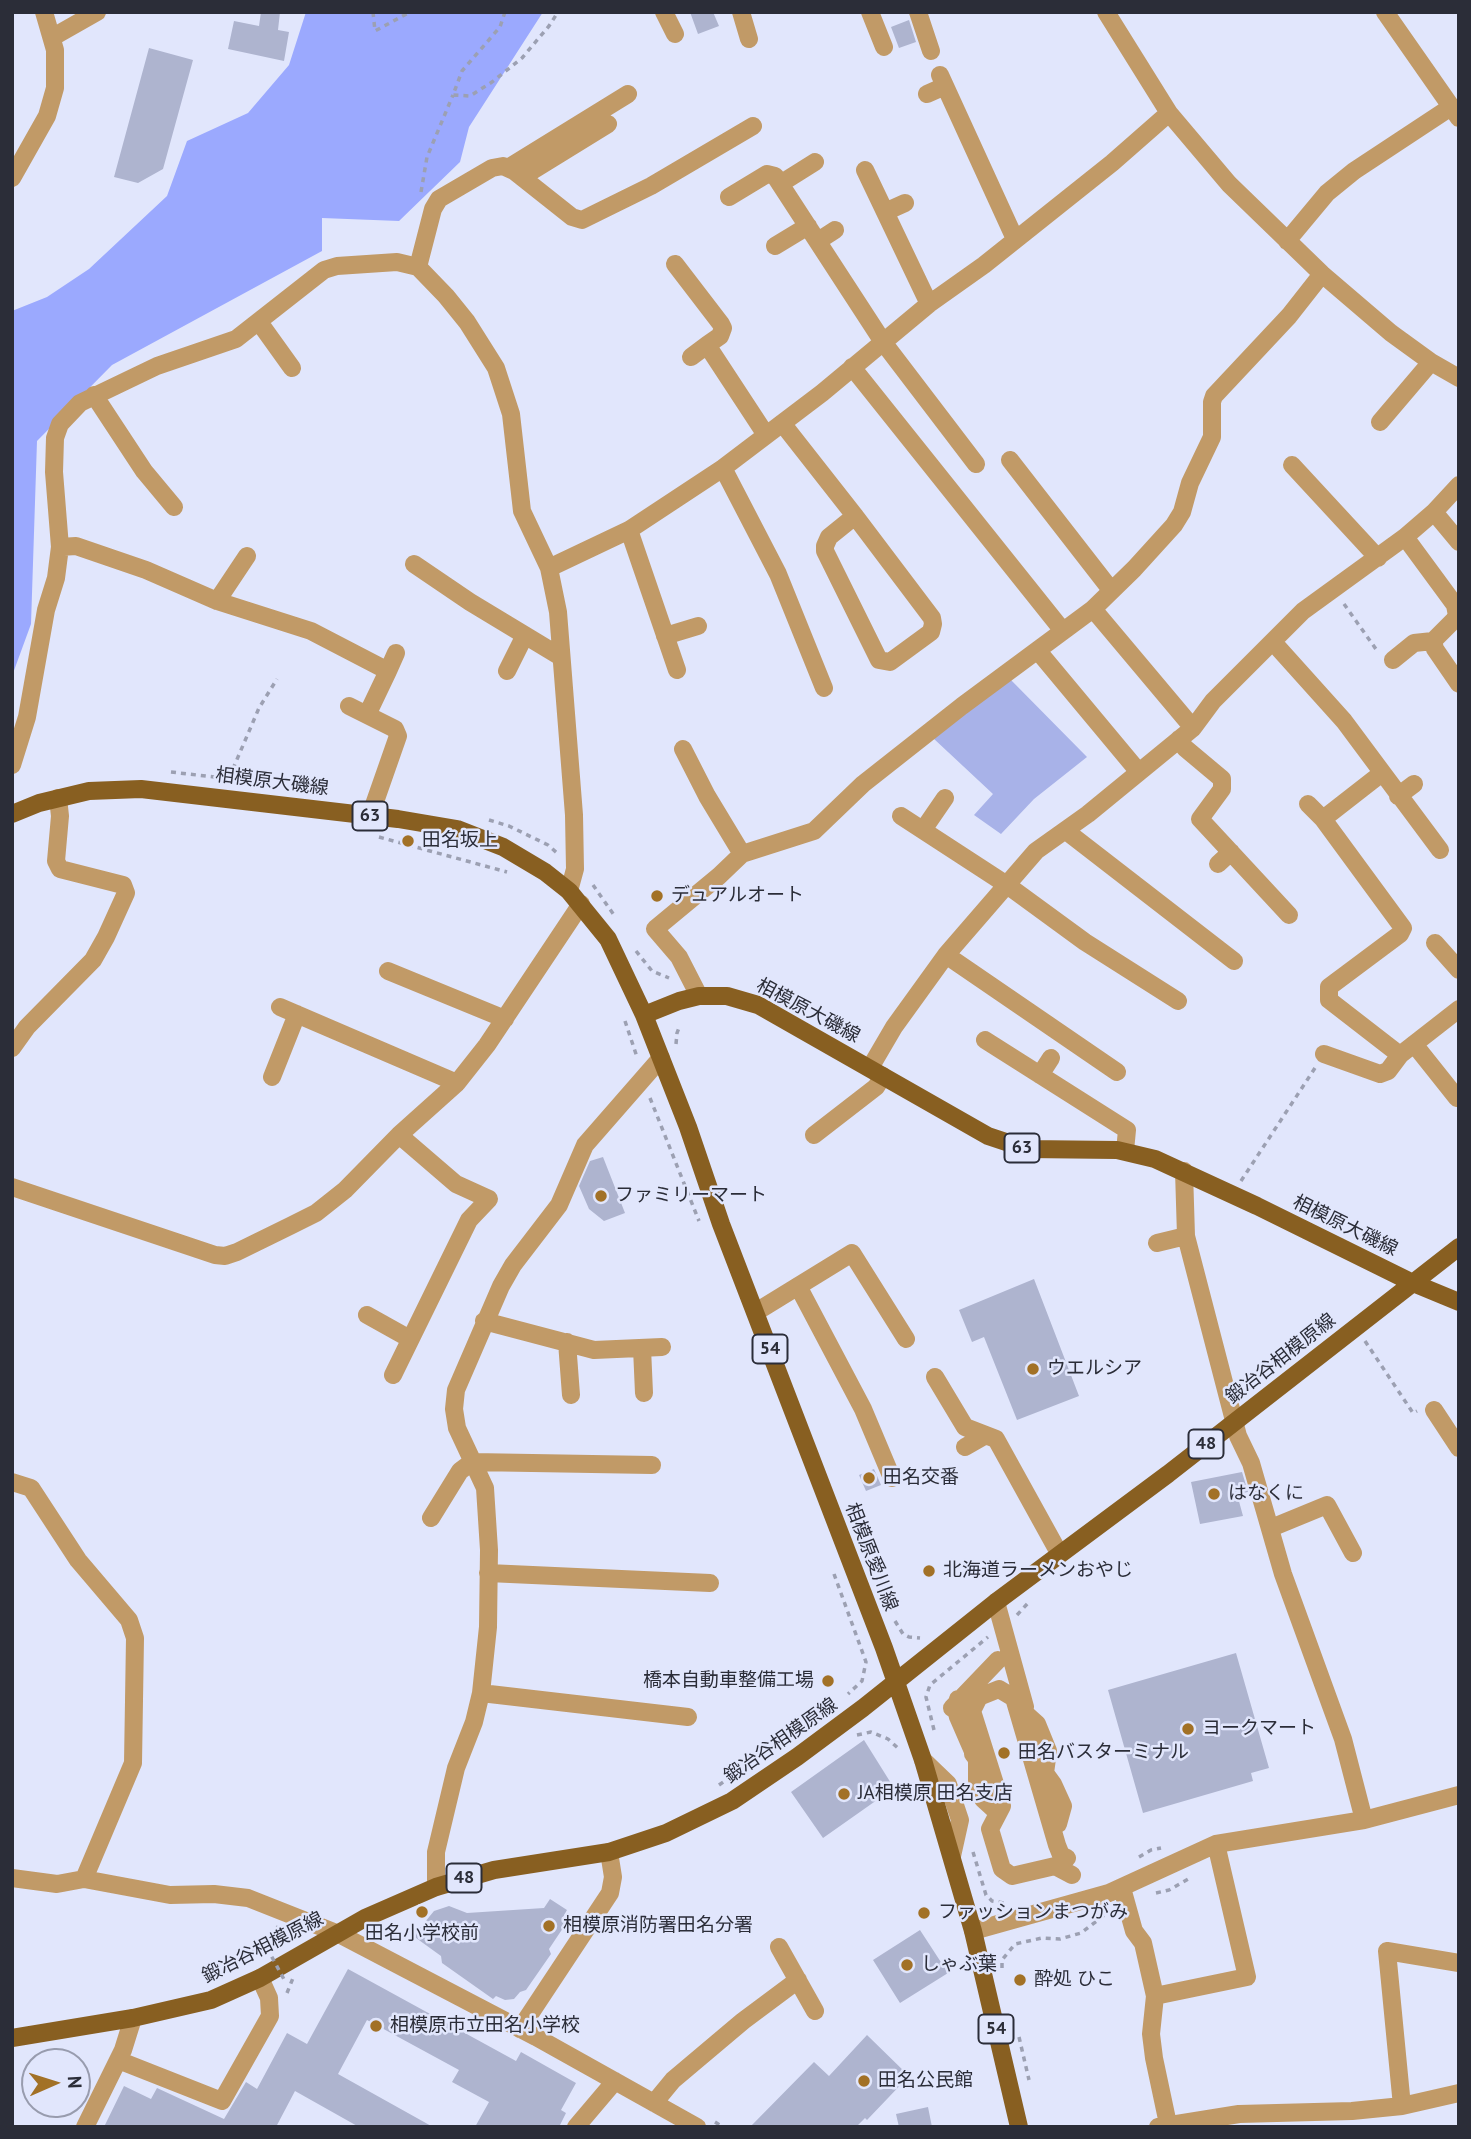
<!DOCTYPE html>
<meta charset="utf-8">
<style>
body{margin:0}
#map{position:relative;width:1471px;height:2139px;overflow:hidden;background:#e1e6fc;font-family:"PT Sans",sans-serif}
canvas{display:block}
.frame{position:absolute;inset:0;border:14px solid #2b2d38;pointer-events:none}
.north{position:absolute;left:21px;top:2048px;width:70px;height:70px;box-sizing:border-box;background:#e1e6fc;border:2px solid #989cae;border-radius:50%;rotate:87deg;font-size:19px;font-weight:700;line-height:28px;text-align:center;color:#2b2d38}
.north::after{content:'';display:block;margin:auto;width:24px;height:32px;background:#a27126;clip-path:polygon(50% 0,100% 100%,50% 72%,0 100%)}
</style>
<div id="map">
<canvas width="1471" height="2139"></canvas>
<div class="frame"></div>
<div class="north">N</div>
</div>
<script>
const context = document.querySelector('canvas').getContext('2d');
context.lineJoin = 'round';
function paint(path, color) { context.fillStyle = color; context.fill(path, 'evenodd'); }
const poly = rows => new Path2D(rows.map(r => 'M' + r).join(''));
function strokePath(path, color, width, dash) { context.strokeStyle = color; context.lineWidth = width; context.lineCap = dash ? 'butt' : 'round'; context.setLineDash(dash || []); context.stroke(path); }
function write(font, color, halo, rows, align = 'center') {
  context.font = font + ' "PT Sans","Noto Sans JP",sans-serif'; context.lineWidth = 5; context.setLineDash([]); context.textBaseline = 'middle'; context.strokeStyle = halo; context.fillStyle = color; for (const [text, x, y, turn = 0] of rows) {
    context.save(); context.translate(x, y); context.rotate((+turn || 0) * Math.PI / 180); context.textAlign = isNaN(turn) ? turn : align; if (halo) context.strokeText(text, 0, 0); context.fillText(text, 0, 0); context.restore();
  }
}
const green = poly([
 [1010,679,1087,757,1034,799,1001,834,974,815,993,794,933,738]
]);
const forest = poly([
 [306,12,543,12,469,127,460,162,399,221,322,218,322,251,112,365,37,441,31,624,12,676,12,311,47,297,89,269,167,196,187,141,248,113,289,65]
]);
const building = poly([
 [261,12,280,12,278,30,289,32,284,61,228,49,234,21,259,26],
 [690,12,713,12,719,26,698,34],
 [909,20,916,42,899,48,891,27],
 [149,48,193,60,163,169,138,183,114,177],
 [603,1157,625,1213,604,1221,589,1209,579,1186,590,1161],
 [1034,1279,1079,1396,1017,1420,984,1337,972,1342,959,1310],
 [874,1469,881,1485,866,1491,859,1475],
 [1242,1472,1248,1492,1237,1494,1243,1516,1200,1524,1191,1482],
 [1236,1653,1269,1768,1251,1773,1253,1781,1143,1813,1108,1690],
 [864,1740,894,1788,823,1838,791,1792],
 [550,1899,567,1910,562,1919,567,1922,549,1949,551,1954,526,1990,520,1992,514,1999,505,2000,496,1996,493,1999,442,1963,441,1956,405,1930,420,1928,434,1911,449,1906,467,1913,544,1908],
 [920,1930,948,1973,900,2003,873,1960],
 [348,1969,516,2061,521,2052,576,2083,561,2110,566,2113,559,2127,475,2127,489,2102,452,2082,459,2070,367,2020,338,2074,433,2127,359,2127,295,2091,276,2127,104,2127,124,2086,151,2099,157,2088,224,2119,246,2082,257,2089,287,2033,307,2044],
 [867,2035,909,2076,867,2120,865,2118,856,2127,750,2127,814,2062,829,2076],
 [928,2107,932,2127,899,2127,896,2114]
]);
const path = poly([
 [373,12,375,31,410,12],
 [505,12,500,27,462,71,453,95,470,96,492,82,522,58,549,26,558,12],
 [421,192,427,157,453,95],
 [1344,604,1378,652],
 [171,772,240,780],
 [229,778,259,708,277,679],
 [489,820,509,826,548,845,557,853],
 [379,837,507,872],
 [593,885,614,915],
 [636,951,652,971,669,978],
 [625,1021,637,1057],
 [676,1044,677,1033,680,1025],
 [650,1098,699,1221],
 [1241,1181,1315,1068],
 [1365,1341,1413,1413,1417,1411],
 [834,1574,866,1662,862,1681,848,1694],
 [1017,1615,1028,1603],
 [895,1621,903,1634,909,1637,920,1638],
 [934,1730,926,1697,930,1685,988,1637],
 [857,1735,871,1732,888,1739,900,1750],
 [719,1785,836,1703],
 [973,1852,986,1895,992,1901,1004,1903],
 [1139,1857,1151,1850,1161,1848],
 [1156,1893,1169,1890,1190,1878],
 [278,1926,274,1937,279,1949],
 [253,1952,252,1949,274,1937],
 [253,1952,254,1954,267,1948],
 [1002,1968,1002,1960,1015,1944,1042,1938,1060,1939,1081,1933,1107,1913],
 [287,1993,293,1978],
 [1019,2037,1029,2080],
 [715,2122,723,2127]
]);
const minor = poly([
 [664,12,675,34],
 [741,12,749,39],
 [870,12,884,47],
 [918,12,931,51],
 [1106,12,1169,113,1229,184,1322,274,1391,333,1431,362,1459,378],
 [1385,12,1459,118],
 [53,37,97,12],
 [940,75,1015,239],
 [927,94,945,86],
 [508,168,628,94],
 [865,170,929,304],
 [522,177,608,124],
 [12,178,47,116,55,88,55,50,44,12],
 [780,184,815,162],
 [729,197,767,174,775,176,883,342,976,464],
 [885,212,905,203],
 [818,241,835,230],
 [1287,241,1327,193,1354,171,1451,107],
 [775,246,808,226],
 [675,264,721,324,723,328,720,336,707,345,766,435],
 [418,267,433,209,439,199,492,168,503,166,514,171,572,217,582,220,651,186,753,126],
 [259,322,292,368],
 [691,357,707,345],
 [852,367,1063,631],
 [94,395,144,471,174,507],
 [1380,422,1431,362],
 [782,423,855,516,932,618,933,624,931,632,890,662,879,660,825,551,825,546,829,537,855,516],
 [1010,460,1111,590],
 [1292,465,1378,558],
 [723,468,778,574,824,688],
 [1434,512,1459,542],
 [629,530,677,670],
 [1405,537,1455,605,1457,616,1454,620,1433,641,1435,649,1459,684],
 [60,547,54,472,55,438,60,424,80,403,157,366,236,339,324,270,337,266,397,262,418,267,446,296,467,322,496,368,511,414,522,511,549,568],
 [414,564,470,602,561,657],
 [217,601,247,556],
 [1093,609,1193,728],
 [665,636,698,626],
 [1273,642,1344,721,1440,850],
 [1038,651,1138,771],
 [1393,660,1414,643,1433,641],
 [388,671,396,653],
 [507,671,525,635],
 [349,706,367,715],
 [1179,739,1185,748,1222,779,1222,789,1200,819,1289,915],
 [683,749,707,796,742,854],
 [12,765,27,717,46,610,56,578,60,547,76,546,146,570,217,601,311,631,388,671,367,715,395,729,398,736,370,816],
 [1382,773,1323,819,1403,928,1400,934,1329,987,1329,1000,1400,1055,1459,1009],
 [1398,796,1414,784],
 [1308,804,1323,819],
 [901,816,1007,885,1085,942,1178,1001],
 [923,830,945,798],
 [1066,831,1234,961],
 [1218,864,1231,852],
 [569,891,575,869,574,815,558,612,549,568,629,530,723,468,822,393,929,304,984,265,1112,163,1169,113],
 [1435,943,1459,970],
 [946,955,1117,1072],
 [388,971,505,1019],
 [699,996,679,957,655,929,719,876,742,854,814,831,863,784,962,706,1093,609,1134,569,1174,525,1182,512,1190,483,1212,437,1212,402,1214,396,1289,316,1322,274],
 [280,1007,457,1083],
 [985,1040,1127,1130,1125,1151],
 [1414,1044,1457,1098],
 [12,1048,27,1027,93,960,106,937,126,893,123,885,60,869,56,861,60,816,58,798],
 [1324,1054,1380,1074,1388,1071,1400,1055],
 [870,1068,894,1027,946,955,1036,851,1088,814,1193,728,1213,701,1303,611,1405,537,1434,512,1459,485],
 [1040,1075,1051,1058],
 [272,1077,297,1014],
 [814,1135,876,1087,883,1076],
 [1184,1171,1186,1236,1238,1436,1251,1463,1283,1574,1343,1739,1364,1820],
 [12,1187,215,1255,225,1256,237,1252,290,1226,316,1213,345,1190,399,1135,457,1083,487,1045,581,904],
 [1157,1243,1186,1236],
 [798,1286,863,1409,892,1478],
 [756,1312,852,1253,906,1339],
 [367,1315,410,1339],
 [484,1321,594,1350,662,1347],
 [567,1342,571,1395],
 [642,1348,644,1393],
 [393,1375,469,1220,489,1199,456,1184,399,1135],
 [935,1377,965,1427,996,1439,1059,1553],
 [1434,1410,1459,1448],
 [965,1447,986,1435],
 [12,1482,31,1488,78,1560,129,1620,135,1638,133,1763,84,1879],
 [431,1518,460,1471,472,1462,652,1465],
 [1271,1528,1327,1505,1353,1553],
 [488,1573,710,1583],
 [996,1602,1025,1707],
 [481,1693,688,1717],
 [958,1699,956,1709,958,1717,978,1763],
 [952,1708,998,1660],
 [1027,1715,1037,1724,1048,1751,1045,1773],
 [973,1754,977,1759,977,1780,983,1799,995,1810],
 [923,1760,948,1784,960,1820,952,1856],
 [1045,1773,1053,1784,1063,1806,1058,1824],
 [1067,1858,1061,1855,1057,1845,1014,1698,999,1689,979,1697,972,1711,1002,1806,990,1829,1002,1869,1012,1876,1055,1866,1072,1875],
 [12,1878,57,1884,84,1879,170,1895,214,1894,248,1898,339,1934,536,2037,697,2127],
 [436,1887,436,1852,456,1768,474,1722,481,1693,488,1627,489,1550,485,1488,457,1428,454,1409,456,1390,501,1286,513,1265,559,1205,585,1145,661,1058],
 [1122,1888,1134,1931,1143,1943,1155,1996],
 [973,1931,1109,1893,1216,1844,1364,1820,1459,1795],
 [779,1947,815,2011],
 [520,2029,610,1893,613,1877,609,1852],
 [118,2060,222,2101,270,2016,269,1998,260,1978],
 [654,2103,673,2080,743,2021,798,1980],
 [1402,2106,1387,1951,1459,1963],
 [1168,2124,1154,2058,1151,2034,1155,1996,1247,1977,1216,1844],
 [85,2127,123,2050,133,2018],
 [576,2127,615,2081],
 [1158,2127,1239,2114,1352,2111,1402,2106,1459,2093]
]);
const major = poly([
 [12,814,39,803,89,791,141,789,398,819,457,829,503,847,545,872,569,891,608,939,644,1015,688,1127,721,1224,884,1648,923,1760,973,1931,1019,2127],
 [644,1015,679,1001,699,996,727,996,758,1005,988,1136,1027,1149,1117,1150,1155,1159,1257,1206,1413,1283,1459,1302],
 [12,2038,133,2018,211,2000,260,1978,365,1918,436,1887,494,1870,609,1852,666,1833,732,1801,797,1757,863,1708,996,1602,1168,1474,1459,1247]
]);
const pathBridge = poly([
 [267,1948,286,1983]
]);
const markers = [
 [408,841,7,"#a27126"],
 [657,896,7,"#a27126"],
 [601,1196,7,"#a27126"],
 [1033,1369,7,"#a27126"],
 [869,1478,7,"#a27126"],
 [1214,1494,7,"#a27126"],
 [929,1571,7,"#a27126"],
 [828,1681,7,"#a27126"],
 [1188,1729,7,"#a27126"],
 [1004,1753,7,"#a27126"],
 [844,1794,7,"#a27126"],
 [422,1912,7,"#a27126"],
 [924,1913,7,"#a27126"],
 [549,1926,7,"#a27126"],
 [907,1965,7,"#a27126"],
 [1020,1980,7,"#a27126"],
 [376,2026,7,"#a27126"],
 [864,2081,7,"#a27126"]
];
const shields = [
 [370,816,35],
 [1022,1148,35],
 [770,1349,35],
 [1206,1444,35],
 [464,1878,35],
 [996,2029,35]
];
const shieldNames = [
 ["63",370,816],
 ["63",1022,1148],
 ["54",770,1349],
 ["48",1206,1444],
 ["48",464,1878],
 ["54",996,2029]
];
const streetNames = [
 ["相模原大磯線",272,782,7],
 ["相模原大磯線",808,1011,28],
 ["相模原大磯線",1345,1226,26],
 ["鍛冶谷相模原線",1281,1359,-38],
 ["相模原愛川線",871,1557,69],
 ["鍛冶谷相模原線",781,1741,-35],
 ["鍛冶谷相模原線",263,1948,-27]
];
const poiNames = [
 ["田名坂上",422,841],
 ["デュアルオート",671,896],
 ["ファミリーマート",615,1196],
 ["ウエルシア",1047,1369],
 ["田名交番",883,1478],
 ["はなくに",1228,1494],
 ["北海道ラーメンおやじ",943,1571],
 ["橋本自動車整備工場",814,1681,"right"],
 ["ヨークマート",1202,1729],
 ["田名バスターミナル",1018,1753],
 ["JA相模原 田名支店",858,1794],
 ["ファッションまつがみ",938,1913],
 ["相模原消防署田名分署",563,1926],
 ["田名小学校前",422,1934,"center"],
 ["しゃぶ葉",921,1965],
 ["酔処 ひこ",1034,1980],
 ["相模原市立田名小学校",390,2026],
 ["田名公民館",878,2081]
];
paint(green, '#a8b2e8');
paint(forest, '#9ba9fe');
paint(building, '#aeb4cf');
strokePath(path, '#9ca0b2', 3.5, [5, 5]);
strokePath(minor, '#c19a67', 18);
strokePath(major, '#885f21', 18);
strokePath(pathBridge, '#9ca0b2', 3.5, [5, 5]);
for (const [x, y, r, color] of markers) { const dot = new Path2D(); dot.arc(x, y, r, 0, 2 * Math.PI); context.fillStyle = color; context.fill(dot); strokePath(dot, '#e1e6fc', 2.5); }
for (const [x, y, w] of shields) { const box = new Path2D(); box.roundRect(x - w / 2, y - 14.5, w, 29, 5); context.fillStyle = '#e1e6fc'; context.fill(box); strokePath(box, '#2b2d38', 2); }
write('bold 18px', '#2b2d38', null, shieldNames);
write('19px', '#2b2d38', '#e1e6fc', streetNames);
write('19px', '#2b2d38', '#e1e6fc', poiNames, 'left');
</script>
